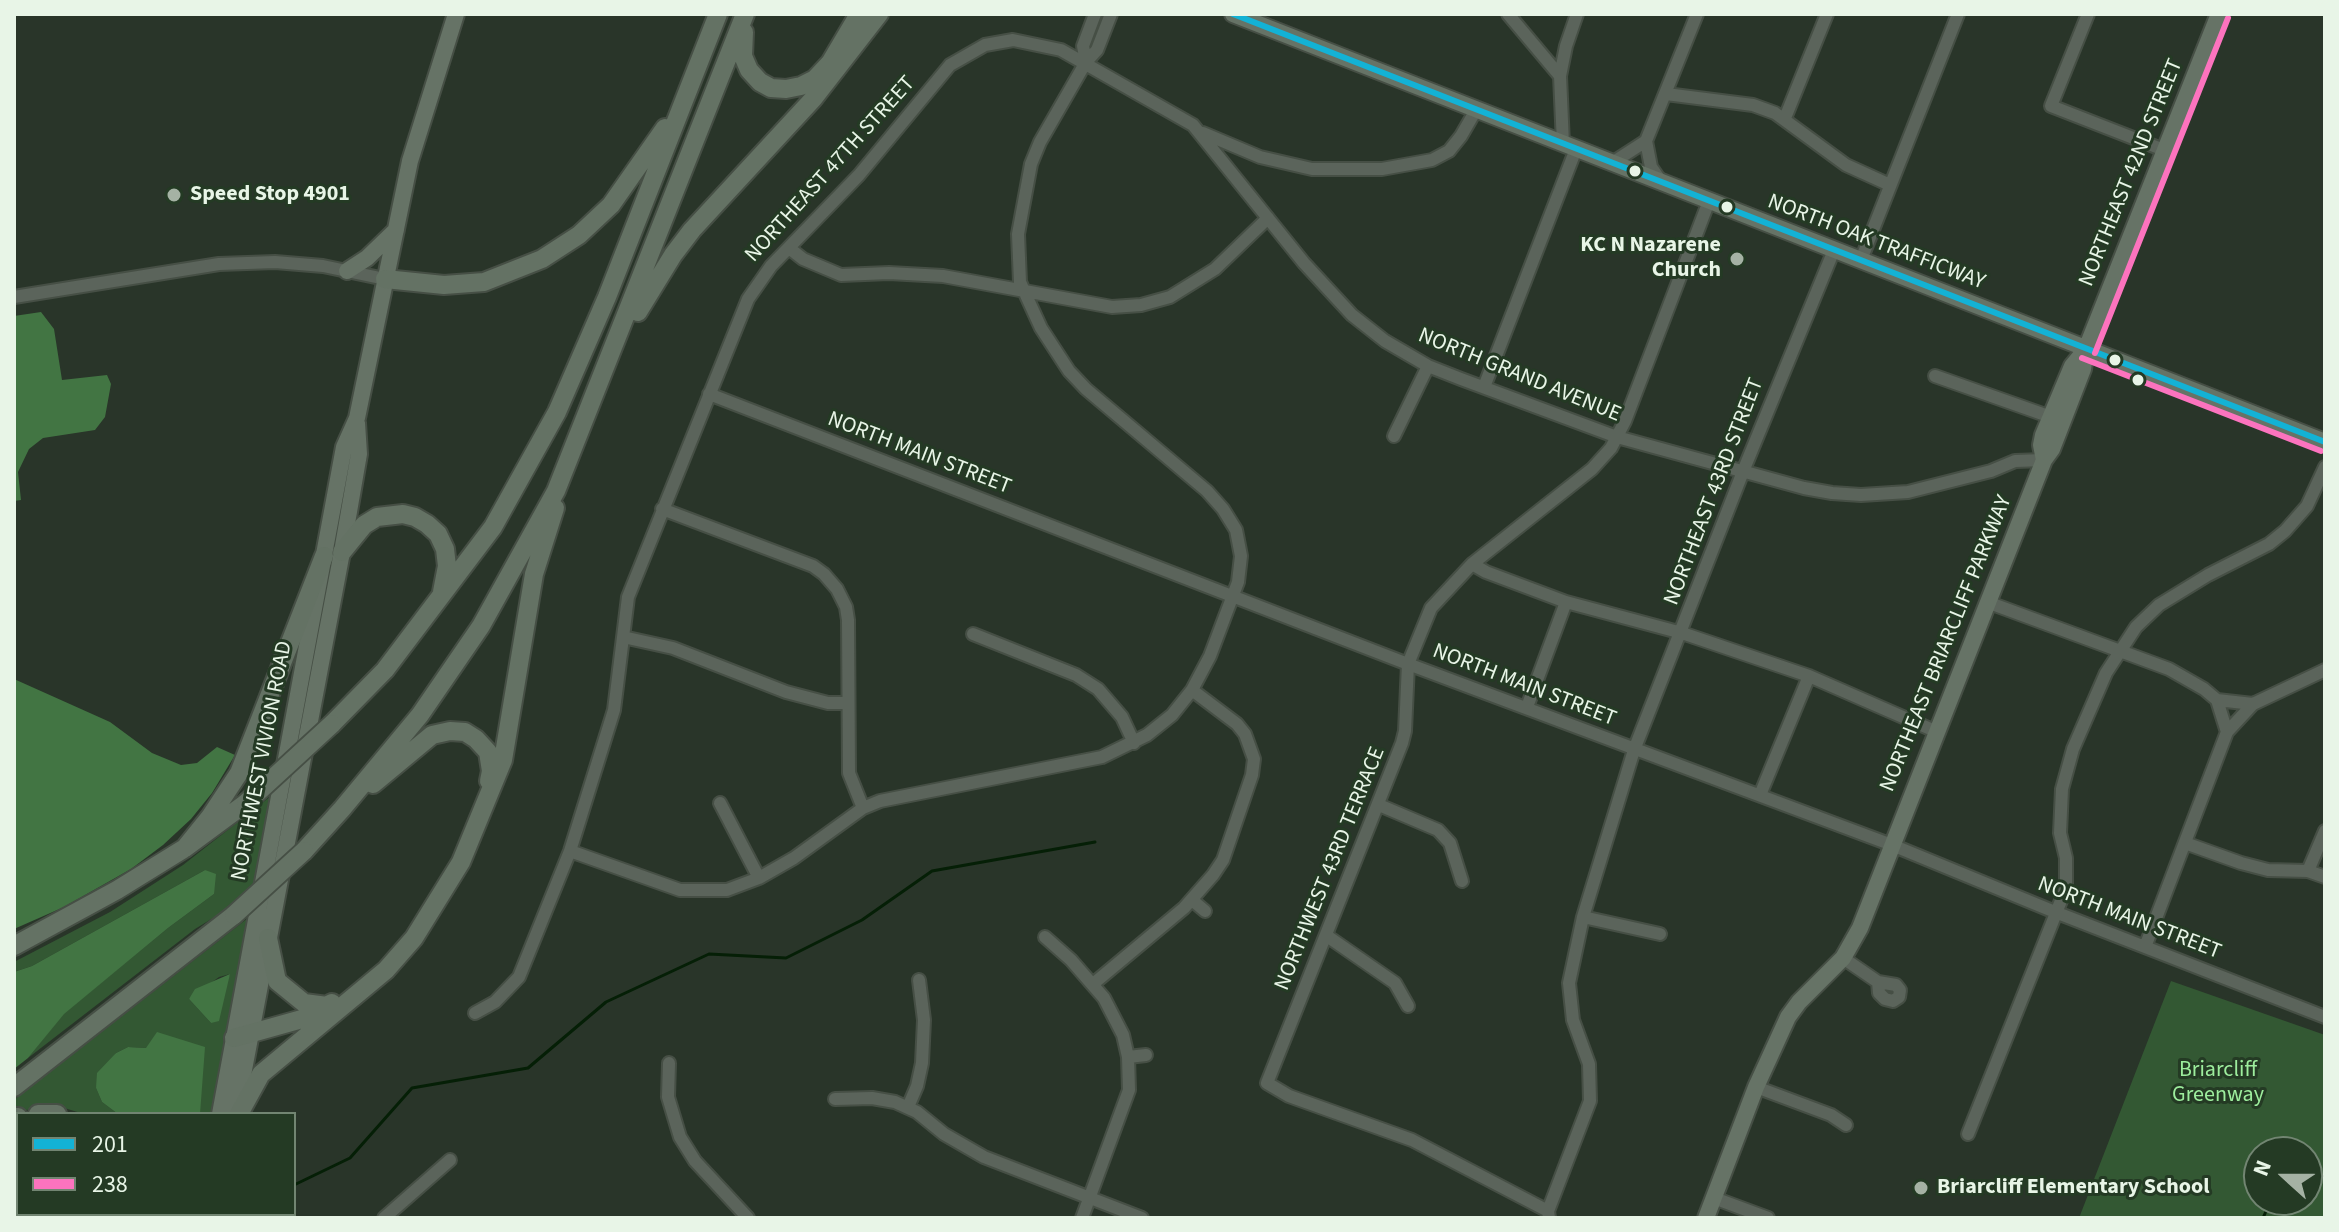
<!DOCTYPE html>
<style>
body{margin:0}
#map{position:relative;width:2339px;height:1232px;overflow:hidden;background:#293529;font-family:"Source Sans 3",sans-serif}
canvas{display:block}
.frame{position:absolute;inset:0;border:16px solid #e8f5e7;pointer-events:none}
.legend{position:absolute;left:16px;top:1112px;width:280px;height:104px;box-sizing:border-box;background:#243a24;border:2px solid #728572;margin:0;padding:10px 14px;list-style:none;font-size:24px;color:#e8f5e7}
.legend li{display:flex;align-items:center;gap:16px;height:40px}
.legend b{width:40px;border:2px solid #728572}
.north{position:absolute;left:2243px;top:1136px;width:80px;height:80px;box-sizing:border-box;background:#243a24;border:2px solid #728572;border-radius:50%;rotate:291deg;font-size:22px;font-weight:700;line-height:32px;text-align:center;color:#e8f5e7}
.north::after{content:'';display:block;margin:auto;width:28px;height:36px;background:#a5b2a4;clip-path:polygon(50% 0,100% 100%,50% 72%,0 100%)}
</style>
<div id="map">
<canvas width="2339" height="1232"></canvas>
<div class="frame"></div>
<ul class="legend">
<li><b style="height:10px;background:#13b2d5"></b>201</li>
<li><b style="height:10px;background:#fc73be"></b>238</li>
</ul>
<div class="north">N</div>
</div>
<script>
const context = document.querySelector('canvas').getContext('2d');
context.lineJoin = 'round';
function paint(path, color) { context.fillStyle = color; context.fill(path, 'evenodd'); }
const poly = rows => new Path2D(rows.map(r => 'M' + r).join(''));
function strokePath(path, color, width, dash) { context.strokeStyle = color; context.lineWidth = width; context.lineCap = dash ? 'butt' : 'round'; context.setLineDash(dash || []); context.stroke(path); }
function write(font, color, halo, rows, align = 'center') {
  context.font = font + ' "Source Sans 3",sans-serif'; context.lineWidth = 6; context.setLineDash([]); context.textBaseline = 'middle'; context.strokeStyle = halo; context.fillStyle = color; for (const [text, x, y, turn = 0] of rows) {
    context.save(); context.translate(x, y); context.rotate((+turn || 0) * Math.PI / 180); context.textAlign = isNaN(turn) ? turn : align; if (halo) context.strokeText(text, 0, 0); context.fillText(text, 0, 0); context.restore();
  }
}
const green = poly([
 [271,796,255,883,218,915,195,929,28,1058,63,1014,168,928,214,894,205,870,32,966,14,972,14,962,110,912,183,865],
 [248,918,211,1114,200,1114,200,1083,146,1048,128,1047,116,1053,96,1088,102,1102,118,1114,84,1114,61,1107,14,1111,14,1100],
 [230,974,211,1023,189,999,219,977],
 [2171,981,2325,1035,2325,1218,2079,1218],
 [2307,1152,2307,1200,2259,1200,2259,1152]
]);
const forest = poly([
 [41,312,54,329,62,380,107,375,111,384,105,417,95,430,43,438,29,449,18,472,21,500,14,501,14,316],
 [14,679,110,722,152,753,181,765,197,763,217,747,235,755,212,793,191,819,163,845,131,869,64,907,14,929],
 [205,870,216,874,214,894,168,928,64,1014,28,1058,14,1069,14,972,32,966],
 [230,974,219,1021,211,1023,189,999,195,989],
 [157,1032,205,1047,200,1114,118,1114,102,1102,96,1088,97,1073,116,1053,128,1047,146,1048],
 [14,1136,18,1138,18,1214,118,1214,117,1218,14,1218]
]);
const stream = poly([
 [294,1185,350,1158,412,1088,528,1068,606,1002,709,954,786,958,862,920,932,871,1095,842],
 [260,1218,262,1214],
 [2263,1218,2271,1200]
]);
const minor = poly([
 [1508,14,1560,76],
 [2088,14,2051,106,2164,150],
 [1086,62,1083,46,1095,14],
 [1666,94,1753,105,1775,113,1846,165,1890,185],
 [1785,118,1827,14],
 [1203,133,1260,157,1312,169,1382,169,1432,160,1449,151,1461,136,1476,110],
 [1563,144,1560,76,1566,46,1577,14],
 [1612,163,1646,141],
 [1662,183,1651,167,1646,141,1697,14],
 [789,248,803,259,841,275,889,273,943,276,1112,307,1141,305,1170,297,1215,269,1268,218],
 [1861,260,1958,14],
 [14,297,219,264,275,262,323,266,385,279],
 [1935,376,2051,417],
 [1484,387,1576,149],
 [709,394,1408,664,1892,845,2055,912,2325,1017],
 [1394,436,1428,366],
 [662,509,813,566,824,574,837,589,846,607,848,620,849,773,863,808],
 [1472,564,1486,572,1566,602,1682,633,1809,676,1935,731],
 [1987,602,2169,669,2204,689,2217,700,2253,704],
 [973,634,1076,675,1098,689,1122,717,1134,743],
 [623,637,673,648,786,692,828,703,848,703],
 [2217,700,2227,732],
 [1527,707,1566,602],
 [1760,795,1809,676],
 [720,803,759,878],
 [1379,805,1438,830,1450,843,1462,881],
 [2185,843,2241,863,2268,870,2308,871,2325,877],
 [570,851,680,890,727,890,759,878,794,858,863,808,880,801,1102,757,1147,735,1172,715,1192,690,1210,656,1238,582,1241,556,1236,530,1223,509,1207,491,1086,389,1069,371,1041,328,1020,282,1018,234,1031,164,1040,142,1086,62,1097,50,1111,14],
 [2308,871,2325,831],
 [1192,900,1205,911],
 [1583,917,1660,934],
 [1327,936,1395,983,1408,1006],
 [1045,937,1071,960,1104,998,1123,1035,1128,1057,1129,1090,1082,1218],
 [2145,947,2227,732,2253,704,2325,670],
 [1843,958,1878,982,1896,985,1900,990,1899,997,1893,1001,1885,999,1879,993,1878,982],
 [1093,984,1184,908,1213,875,1223,860,1252,775,1254,759,1245,734,1237,724,1192,690],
 [475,1013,495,1002,519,977,570,851,614,710,628,597,748,299,771,266,859,175,950,65,985,45,1013,40,1061,50,1193,125,1304,263,1352,315,1385,341,1428,366,1461,379,1617,437,1804,488,1832,493,1861,495,1908,492,1991,471,2015,461,2044,460],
 [1128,1057,1146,1055],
 [669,1063,668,1097,680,1137,695,1161,748,1218],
 [1756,1087,1831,1115,1846,1125],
 [835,1099,872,1098,895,1102,917,1112,944,1134,984,1157,1142,1218],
 [908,1107,917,1086,922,1063,924,1020,919,980],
 [1968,1134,2066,888,2066,858,2060,833,2062,789,2073,749,2106,673,2136,627,2159,605,2208,575,2269,544,2285,531,2307,506,2325,467],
 [1714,1198,1768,1218],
 [1548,1211,1412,1140,1289,1096,1267,1083,1402,743,1405,731,1408,664,1431,608,1472,564,1592,469,1611,448,1625,421,1709,201],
 [384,1218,450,1160],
 [1549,1218,1548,1211,1590,1101,1589,1064,1573,1020,1569,983,1583,917,1634,750,1744,469,1834,250]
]);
const major = poly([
 [1233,14,2325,442],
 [347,271,367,258,396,230],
 [2044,460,2041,445,2043,435,2072,366,2086,349],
 [236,1112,342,552,359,454,357,423],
 [220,1114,344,447,357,418,410,161,456,14],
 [197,1218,198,1214],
 [215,1218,216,1214],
 [1706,1218,1756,1087,1788,1017,1799,1002,1843,958,1860,928,2044,460,2052,449,2083,369,2086,349,2219,14]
]);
const highway = poly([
 [744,32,743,56,749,70,760,82,771,88,786,89,801,86,815,79,830,63,859,14],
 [385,279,444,285,484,282,542,259,579,235,611,205,665,128],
 [638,312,673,255,692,230,813,99,879,14],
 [342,552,364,525,377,517,403,514,415,517,427,524,438,534,445,549,447,566,442,592],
 [332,724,385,670,493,527,557,412,607,297,718,14],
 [373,784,432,735,450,731,465,732,476,739,488,752,491,771,489,781],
 [185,848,210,817,239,773,324,556],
 [304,851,342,809,420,715,481,626,556,491,745,14],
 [268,938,277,981,304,1003,327,1006],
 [14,946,117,890,185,848,246,803],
 [234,1038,302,1019,332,1003],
 [14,1087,234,915],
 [38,1114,57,1114],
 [239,1114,261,1074,386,970,414,938,461,862,503,760,534,574,555,508],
 [14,1117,18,1117],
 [144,1218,144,1214]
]);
const highwayBridge = poly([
 [246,803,332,724],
 [234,915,304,851]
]);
const bus1 = poly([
 [1233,14,2325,442]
]);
const bus2 = poly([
 [2095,353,2228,18],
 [2082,358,2321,451]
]);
const markers = [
 [1635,171,7,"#e8f5e7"],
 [174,195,8,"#a5b2a4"],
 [1727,207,7,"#e8f5e7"],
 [1737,259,8,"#a5b2a4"],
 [2115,360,7,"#e8f5e7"],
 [2138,380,7,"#e8f5e7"],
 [1921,1188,8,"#a5b2a4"]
];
const streetNames = [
 ["NORTHEAST 47TH STREET",831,170,-48],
 ["NORTHEAST 42ND STREET",2132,173,-68],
 ["NORTH OAK TRAFFICWAY",1876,243,21],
 ["NORTH GRAND AVENUE",1519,376,22],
 ["NORTH MAIN STREET",919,454,21],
 ["NORTHEAST 43RD STREET",1715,492,-69],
 ["NORTHEAST BRIARCLIFF PARKWAY",1947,644,-68],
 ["NORTH MAIN STREET",1524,686,21],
 ["NORTHWEST VIVION ROAD",263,761,-79],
 ["NORTHWEST 43RD TERRACE",1331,869,-68],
 ["NORTH MAIN STREET",2129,919,21]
];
const poiNames = [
 ["Speed Stop 4901",190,195],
 ["KC N Nazarene",1721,246,"right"],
 ["Church",1721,271,"right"],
 ["Briarcliff Elementary School",1937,1188]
];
const parkNames = [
 ["Briarcliff",2218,1071],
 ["Greenway",2218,1096]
];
paint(green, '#335833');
paint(forest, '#427543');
strokePath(stream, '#051f06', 3);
strokePath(minor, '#464f45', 16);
strokePath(major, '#464f45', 20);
strokePath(highway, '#464f45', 22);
strokePath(minor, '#5b645b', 12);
strokePath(major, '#667366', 16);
strokePath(highway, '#647264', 18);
strokePath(highwayBridge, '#464f45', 22, []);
strokePath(highwayBridge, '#647264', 18);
strokePath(bus1, '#13b2d5', 6);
strokePath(bus2, '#fc73be', 6);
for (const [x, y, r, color] of markers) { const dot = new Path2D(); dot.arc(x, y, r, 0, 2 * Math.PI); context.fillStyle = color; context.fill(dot); strokePath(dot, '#243a24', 3); }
write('22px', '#e8f5e7', '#243a24', streetNames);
write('bold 22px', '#e8f5e7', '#243a24', poiNames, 'left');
write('22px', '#9ded9d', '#243a24', parkNames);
</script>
